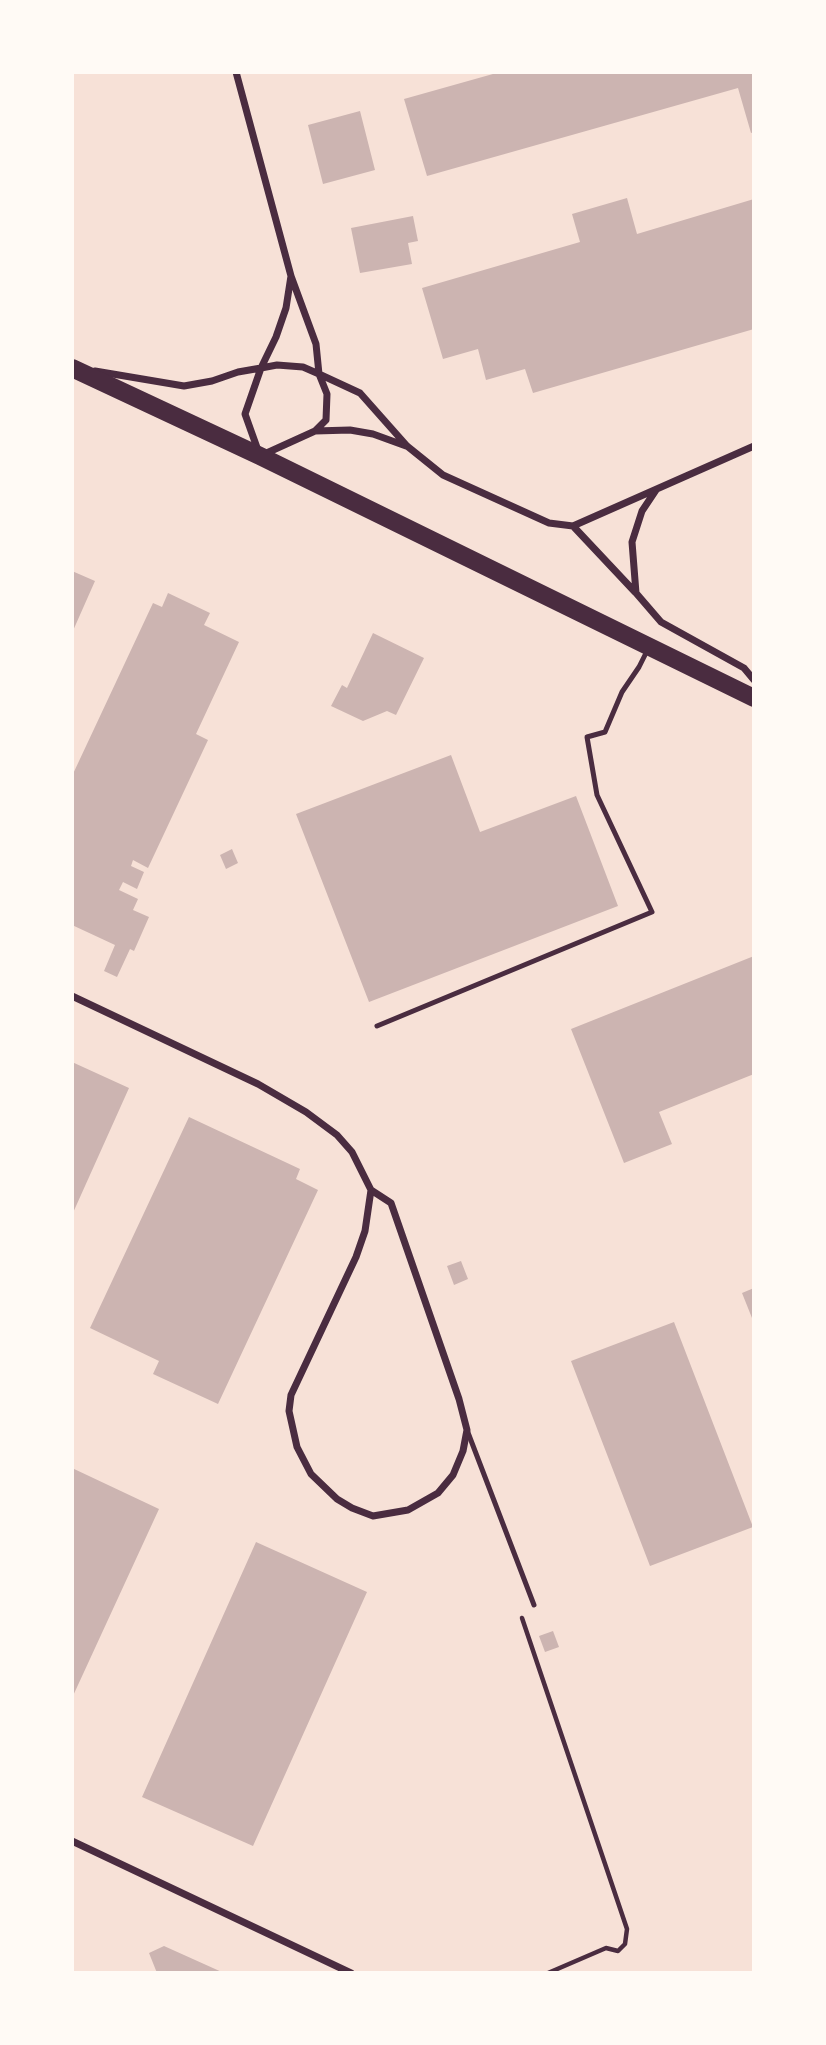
<!DOCTYPE html>
<style>
body{margin:0}
#map{position:relative;width:826px;height:2045px;overflow:hidden;background:#f7e1d7;font-family:"Libre Baskerville",serif}
canvas{display:block}
.frame{position:absolute;inset:0;border:74px solid #fffaf5;pointer-events:none}
</style>
<div id="map">
<canvas width="826" height="2045"></canvas>
<div class="frame"></div>
</div>
<script>
const context = document.querySelector('canvas').getContext('2d');
context.lineJoin = 'round';
function paint(path, color) { context.fillStyle = color; context.fill(path, 'evenodd'); }
const poly = rows => new Path2D(rows.map(r => 'M' + r).join(''));
function strokePath(path, color, width, dash) { context.strokeStyle = color; context.lineWidth = width; context.lineCap = dash ? 'butt' : 'round'; context.setLineDash(dash || []); context.stroke(path); }
const building = poly([
 [500,72,754,72,754,132,751,133,738,88,427,176,404,99],
 [360,111,375,170,323,184,308,125],
 [627,198,637,234,754,199,754,329,533,393,525,369,486,380,478,349,443,359,422,288,580,242,572,214],
 [413,216,418,241,408,243,412,264,360,273,351,228],
 [72,571,95,581,72,633],
 [168,593,210,613,204,625,239,642,196,734,208,740,148,868,133,860,131,866,144,872,137,889,123,882,119,890,138,899,133,910,149,917,134,951,130,949,117,977,104,971,115,945,72,925,72,776,153,603,162,607],
 [373,633,424,658,396,715,387,711,363,721,331,706,342,685,347,688],
 [451,755,480,832,576,796,618,906,369,1002,296,814],
 [232,849,238,863,226,869,220,855],
 [754,956,754,1074,659,1112,672,1144,624,1163,571,1029],
 [72,1062,129,1088,72,1215],
 [189,1117,300,1169,296,1179,318,1190,218,1404,153,1374,159,1361,90,1328],
 [461,1261,468,1279,454,1285,447,1266],
 [754,1288,754,1323,742,1293],
 [674,1322,753,1527,650,1566,571,1361],
 [72,1468,159,1509,72,1698],
 [256,1542,367,1592,253,1846,142,1797],
 [553,1631,559,1647,545,1652,539,1636],
 [164,1946,224,1973,157,1973,149,1953]
]);
const path = poly([
 [522,1618,627,1929,625,1944,618,1951,606,1948,548,1973]
]);
const service = poly([
 [377,1026,652,912,597,795,587,737,605,732,622,692,639,667,648,649],
 [467,1430,534,1605]
]);
const minor = poly([
 [291,276,316,344,319,374,327,394,326,420,315,431,260,456,245,414,261,368,277,365,303,367,319,374,360,393,407,446,443,475,549,523,573,526,754,446],
 [95,371,184,386,212,381,238,372,261,368,276,337,286,308,291,276,236,72],
 [315,431,350,430,373,434,406,446],
 [656,490,642,511,632,542,636,593,661,622,744,668,754,680],
 [573,526,635,592],
 [72,996,258,1084,306,1112,337,1135,352,1152,371,1190,391,1203,459,1399,467,1430,463,1451,453,1475,438,1493,408,1510,373,1516,352,1508,337,1499,311,1474,297,1447,289,1411,291,1395,356,1257,365,1231,371,1190],
 [72,1841,351,1973]
]);
const primary = poly([
 [72,368,260,456,754,698]
]);
paint(building, '#ccb4b1');
strokePath(path, '#4a2c40', 4.5);
strokePath(service, '#4a2c40', 5);
strokePath(minor, '#4a2c40', 7);
strokePath(primary, '#4a2c40', 18);
</script>
